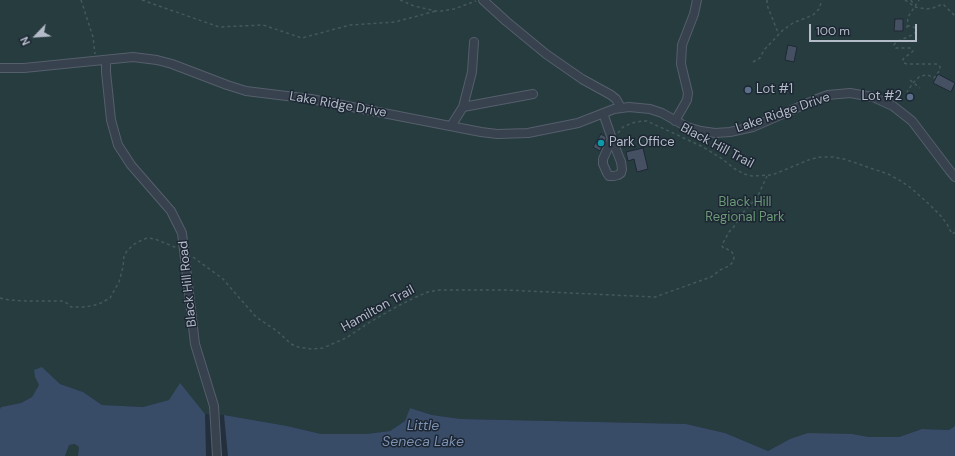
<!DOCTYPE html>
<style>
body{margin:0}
#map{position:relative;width:955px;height:456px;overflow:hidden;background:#242f3e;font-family:"DM Sans",sans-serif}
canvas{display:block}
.north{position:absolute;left:16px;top:16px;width:40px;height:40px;-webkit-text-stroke:3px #1d2633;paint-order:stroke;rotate:245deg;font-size:11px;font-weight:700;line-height:16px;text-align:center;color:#b4bcc9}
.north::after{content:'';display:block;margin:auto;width:14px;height:18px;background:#b4bcc9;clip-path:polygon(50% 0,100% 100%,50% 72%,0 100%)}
.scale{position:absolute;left:809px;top:24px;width:108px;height:18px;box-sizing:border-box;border:2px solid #b4bcc9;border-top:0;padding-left:5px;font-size:12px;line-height:14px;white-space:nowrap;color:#b4bcc9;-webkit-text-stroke:3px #1d2633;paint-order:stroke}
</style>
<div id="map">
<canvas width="955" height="456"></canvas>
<div class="north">N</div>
<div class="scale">100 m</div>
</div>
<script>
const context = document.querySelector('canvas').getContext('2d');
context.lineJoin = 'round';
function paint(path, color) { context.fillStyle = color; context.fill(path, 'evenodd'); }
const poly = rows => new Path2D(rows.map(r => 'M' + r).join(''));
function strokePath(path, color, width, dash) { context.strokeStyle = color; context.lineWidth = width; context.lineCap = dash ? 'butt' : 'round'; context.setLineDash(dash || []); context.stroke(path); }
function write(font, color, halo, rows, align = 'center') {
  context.font = font + ' "DM Sans",sans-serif'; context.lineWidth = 3; context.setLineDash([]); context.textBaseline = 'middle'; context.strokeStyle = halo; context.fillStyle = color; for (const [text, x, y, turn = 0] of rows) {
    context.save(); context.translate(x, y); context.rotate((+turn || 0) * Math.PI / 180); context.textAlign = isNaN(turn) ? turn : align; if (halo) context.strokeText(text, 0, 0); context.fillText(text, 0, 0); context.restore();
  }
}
const green = poly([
 [0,0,955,0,955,426,949,430,922,429,899,437,869,437,852,434,790,439,768,451,725,433,686,424,461,419,432,415,410,408,405,421,390,431,366,434,321,434,287,426,224,415,205,414,180,384,170,400,143,407,102,405,83,392,60,384,42,367,35,377,39,385,32,397,21,403,1,407,0,409],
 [76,444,79,447,78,456,65,456,69,445]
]);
const water = poly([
 [42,367,60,384,83,392,102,405,143,407,169,400,180,383,205,414,206,456,78,456,79,447,75,444,69,445,65,456,0,456,0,409,1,407,21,403,32,397,39,385,35,377,34,370],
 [410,408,432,415,461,419,686,424,725,433,768,451,790,439,808,433,852,434,869,437,899,437,922,429,949,430,955,426,955,456,228,456,224,415,287,426,321,434,366,434,390,431,405,421]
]);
const building = poly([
 [895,19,903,19,903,31,894,31,895,19],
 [788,45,797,47,794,62,785,60,788,45],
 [938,74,955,83,951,92,933,83,938,74],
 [601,134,606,137,606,139,600,151,593,147,601,134],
 [643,148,648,169,637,172,634,159,628,161,626,152,643,148]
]);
const path = poly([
 [81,0,93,37,95,54],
 [142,0,219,27,263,25,302,38,350,25,395,22,436,11],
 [400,0,414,6,436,11,441,11,454,9,476,1],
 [767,0,767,5,779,35],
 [905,0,915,7,926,9,933,8,943,4,955,16],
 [911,0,914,5],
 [907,26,912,26,915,28,916,32,912,35,896,42,894,45,896,48,910,48,913,51,912,52,903,59,903,62,904,63,907,64,936,64,939,65,940,67,940,70,934,78,928,75,920,76,913,83,907,92],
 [907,28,908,17,919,0],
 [753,62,760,58,764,50,783,30,793,23,813,15,819,9,822,0],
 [910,80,920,88],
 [618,133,623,127,632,123,642,121,647,121,701,146,721,158,735,169,744,174,752,176,772,175,811,159,821,157,833,157,844,159,888,174,901,181,911,188,931,206,940,215,947,224,952,234,955,232],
 [193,257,223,279,256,317,277,331,291,344,298,347,312,349,323,348,346,338,370,322,396,307,416,297,428,292,439,290,506,290,655,297,711,277,720,270,729,266,733,262,734,257,732,252,727,249,724,249,722,246,723,243,729,232,733,228,745,210,757,198,767,176],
 [0,298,9,300,26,301,63,301,68,304,71,307,85,307,95,305,101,303,110,298,119,282,123,267,124,256,127,251,133,245,140,241,147,238,155,239,177,248]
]);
const minor = poly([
 [483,0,506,21,546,54,582,79,611,95,616,99,621,108],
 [106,60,106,72,111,120,118,145,131,165,171,211,182,233,195,344,214,406,217,456],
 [0,68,24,68,133,57,157,60,172,64,227,85,246,91,311,99,481,132,497,134,528,133,578,123,614,109,629,107,650,109,662,113,687,127,701,131,715,133,730,132,753,127,817,99,828,95,850,93,873,97,893,106,912,121,950,171,955,177],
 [463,107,533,94],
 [603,113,612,139,621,162,622,169,621,173,618,175,614,176,609,176,607,173,603,164,603,159,612,139],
 [675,121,687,100,688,93,681,64,682,45,694,14,697,0],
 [451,126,463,107,472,72,474,42]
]);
const markers = [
 [748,90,4,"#5c6f8a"],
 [910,97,4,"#5c6f8a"],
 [601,143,4,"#0f9aa8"]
];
const poiNames = [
 ["Lot #1",756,90],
 ["Lot #2",902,97,"right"],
 ["Park Office",609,143]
];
const streetNames = [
 ["Lake Ridge Drive",338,105,10],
 ["Lake Ridge Drive",783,113,-19],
 ["Black Hill Trail",717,146,28],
 ["Black Hill Road",188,284,-96],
 ["Hamilton Trail",378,309,-29]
];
const parkNames = [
 ["Black Hill",745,203],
 ["Regional Park",745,218]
];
const waterNames = [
 ["Little",423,426],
 ["Seneca Lake",423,442]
];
paint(green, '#263c3f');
paint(water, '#394c67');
paint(building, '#455162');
strokePath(building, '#1f2835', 1);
strokePath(minor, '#565f6c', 10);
strokePath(path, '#44595c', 1.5, [3, 3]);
strokePath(minor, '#38414e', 8);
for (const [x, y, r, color] of markers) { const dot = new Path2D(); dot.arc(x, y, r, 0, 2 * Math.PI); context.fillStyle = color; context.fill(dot); strokePath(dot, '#1d2633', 1.5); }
write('13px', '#b4bcc9', '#1d2633', poiNames, 'left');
write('13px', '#b4bcc9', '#1d2633', streetNames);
write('13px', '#6b9a76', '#1d2633', parkNames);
write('italic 14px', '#7c92b1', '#1d2633', waterNames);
</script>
